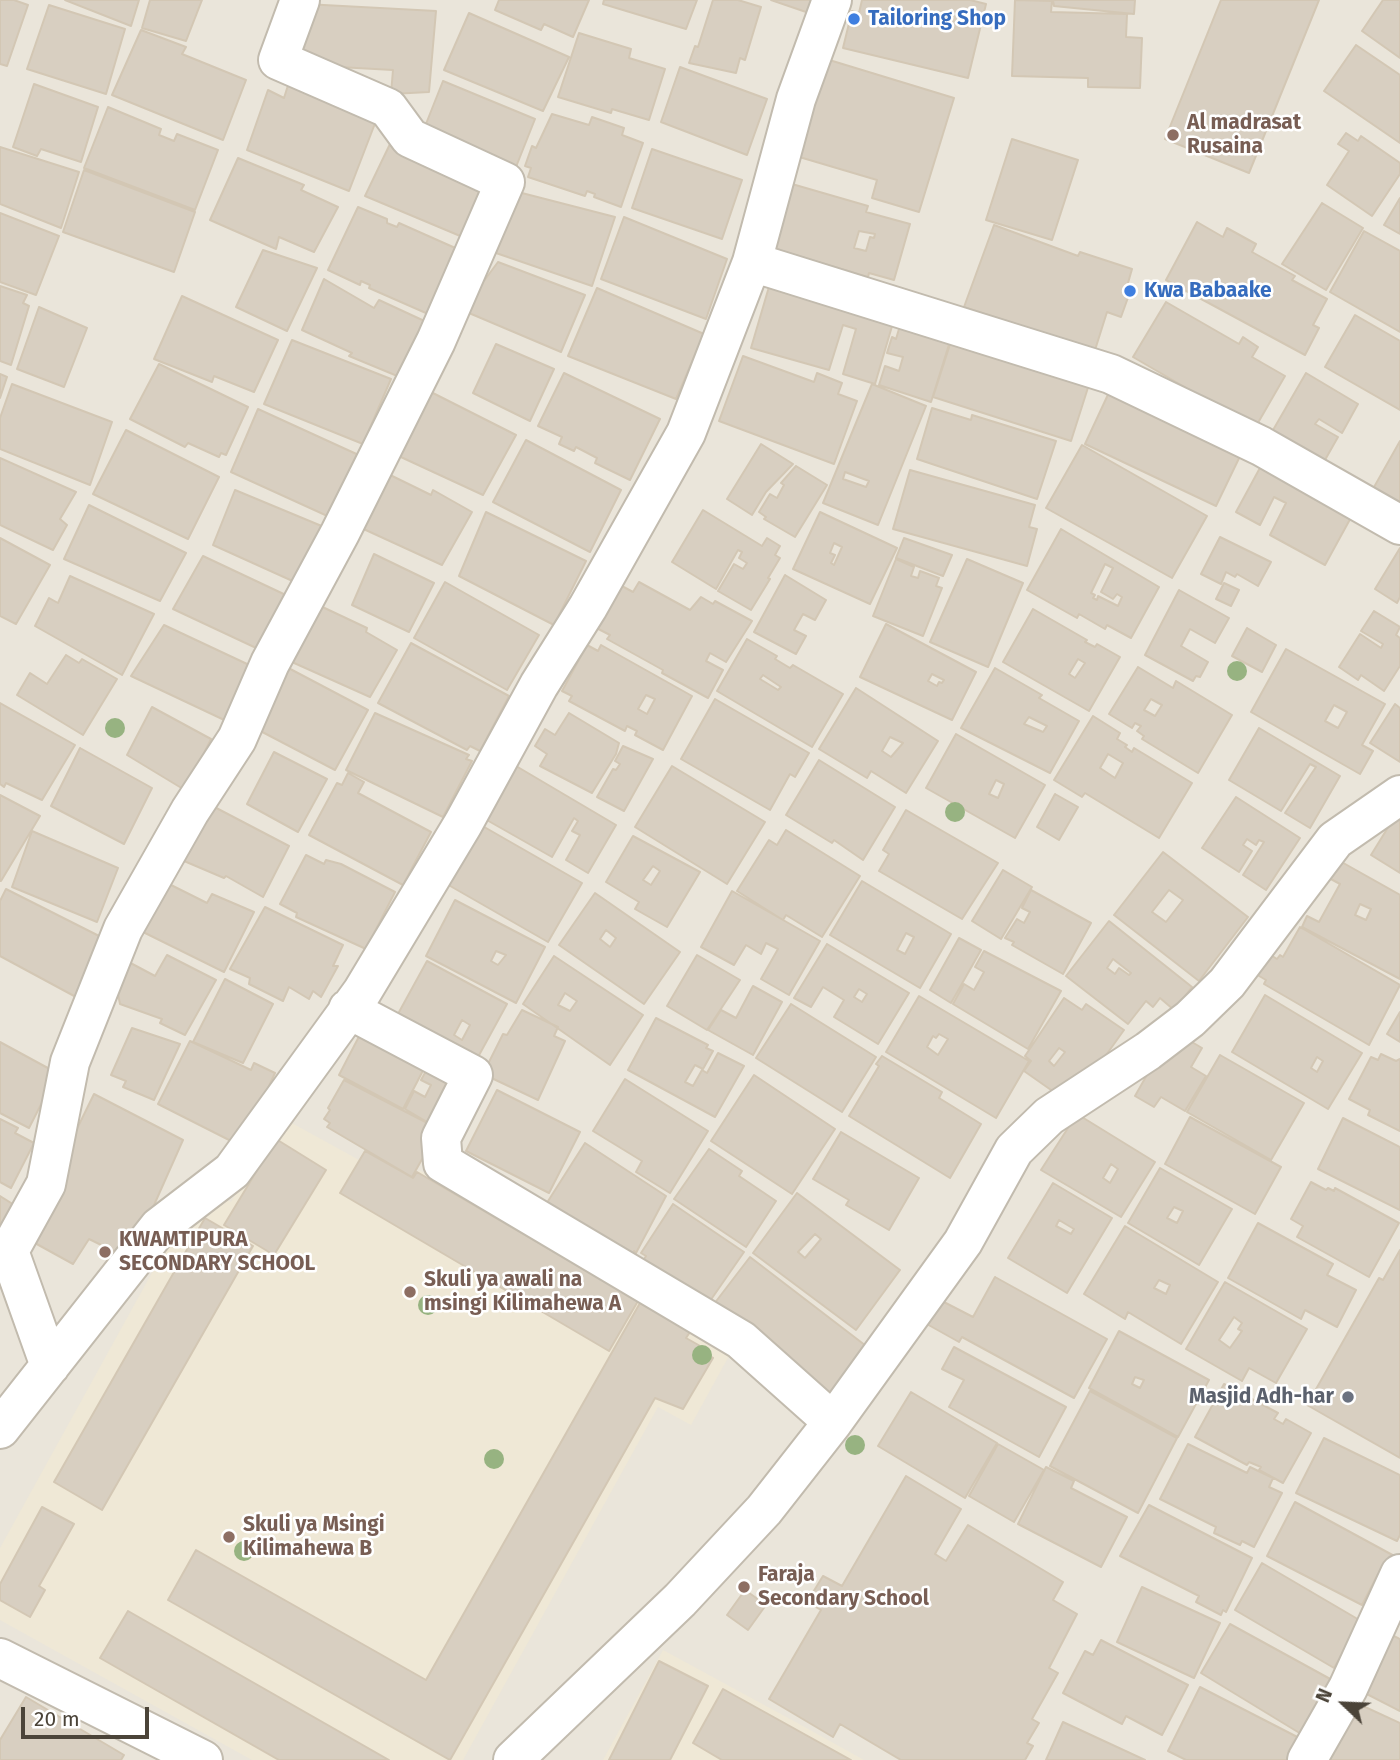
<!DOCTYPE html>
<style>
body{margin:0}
#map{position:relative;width:1400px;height:1760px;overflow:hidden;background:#f6f3ec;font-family:"Fira Sans",sans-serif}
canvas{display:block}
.north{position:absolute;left:1309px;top:1669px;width:70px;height:70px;-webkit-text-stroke:5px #fff;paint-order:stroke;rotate:293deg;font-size:19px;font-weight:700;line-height:28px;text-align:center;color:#4b4439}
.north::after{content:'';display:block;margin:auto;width:24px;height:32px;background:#4b4439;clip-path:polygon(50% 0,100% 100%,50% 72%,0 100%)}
.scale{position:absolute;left:21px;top:1707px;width:128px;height:32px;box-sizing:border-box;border:4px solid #4b4439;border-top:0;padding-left:9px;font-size:21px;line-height:24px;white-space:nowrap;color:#4b4439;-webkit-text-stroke:5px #fff;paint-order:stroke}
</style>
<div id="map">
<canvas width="1400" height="1760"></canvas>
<div class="north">N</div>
<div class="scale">20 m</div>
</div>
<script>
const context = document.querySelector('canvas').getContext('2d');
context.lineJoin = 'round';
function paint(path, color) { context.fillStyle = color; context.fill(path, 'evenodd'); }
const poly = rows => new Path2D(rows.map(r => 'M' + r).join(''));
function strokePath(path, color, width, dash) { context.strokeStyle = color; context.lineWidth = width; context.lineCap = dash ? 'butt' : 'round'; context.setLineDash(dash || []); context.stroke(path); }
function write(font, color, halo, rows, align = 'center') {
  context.font = font + ' "Fira Sans",sans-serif'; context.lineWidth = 5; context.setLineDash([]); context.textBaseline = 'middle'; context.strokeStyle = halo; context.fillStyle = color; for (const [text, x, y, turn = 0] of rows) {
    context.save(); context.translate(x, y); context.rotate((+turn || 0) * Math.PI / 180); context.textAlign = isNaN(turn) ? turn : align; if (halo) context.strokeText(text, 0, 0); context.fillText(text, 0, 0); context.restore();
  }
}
const residential = poly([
 [0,0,1400,0,1400,1760,0,1760]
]);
const education = poly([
 [279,1116,410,1188,419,1170,735,1345,691,1425,658,1407,463,1760,252,1760,0,1620,0,1548,201,1184,231,1202],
 [663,1650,801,1725,864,1760,603,1760]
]);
const building = poly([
 [0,0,14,0,28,5,7,66,0,64,0,0],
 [65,0,139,0,131,26,65,0],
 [150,0,202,0,186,41,142,28,150,0],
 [499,0,589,0,573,37,544,24,541,30,495,10,499,0],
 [604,0,697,0,686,29,603,4,604,0],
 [713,0,738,0,761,7,745,60,740,58,736,73,689,63,695,46,698,47,713,0],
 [771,0,813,0,809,13,771,0],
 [862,0,970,0,986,4,968,78,843,48,852,11,859,13,862,0],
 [1015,0,1052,1,1051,12,1127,14,1126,37,1142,38,1140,88,1088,87,1088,78,1012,76,1015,0],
 [1053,0,1135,0,1134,14,1054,6,1053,0],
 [1221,0,1319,0,1249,173,1165,139,1221,0],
 [1383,0,1400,0,1400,58,1362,31,1383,0],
 [305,4,436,11,429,92,391,94,393,70,302,65,305,4],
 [49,5,125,29,106,94,27,69,49,5],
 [469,13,569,57,543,111,444,70,469,13],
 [141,30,186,47,182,54,246,80,223,140,112,95,141,30],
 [579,33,631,49,629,58,665,69,649,120,612,109,611,113,558,97,579,33],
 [1356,45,1400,75,1400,143,1324,91,1356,45],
 [826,59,954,98,919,212,872,198,877,180,796,156,826,59],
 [680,67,767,99,747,155,661,122,680,67],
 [290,79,379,113,349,191,247,150,268,90,284,98,290,79],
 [443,81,535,119,512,177,420,139,443,81],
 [34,84,98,107,81,162,41,149,37,156,13,147,34,84],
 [108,107,161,129,159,135,174,141,177,134,218,150,195,210,84,168,108,107],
 [552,114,589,125,592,117,624,128,622,135,643,143,621,207,594,197,595,194,587,191,585,196,528,177,531,168,525,166,532,146,536,148,552,114],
 [1346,133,1358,141,1361,136,1400,163,1400,174,1372,216,1327,185,1349,151,1338,144,1346,133],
 [1012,139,1078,160,1052,240,986,220,1012,139],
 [390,144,493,181,465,238,365,196,390,144],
 [0,147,79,172,61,228,0,204,0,147],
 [652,149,742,180,722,239,632,208,652,149],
 [238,158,304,185,301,190,338,207,314,252,279,237,276,249,210,220,238,158],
 [84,170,195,212,174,272,63,232,84,170],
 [792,184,868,206,866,212,910,224,894,280,869,273,868,277,772,248,792,184],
 [859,231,875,234,874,238,870,237,866,251,854,248,859,231],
 [518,192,615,217,592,286,496,253,518,192],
 [1400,198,1400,234,1384,225,1400,198],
 [1322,203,1363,228,1326,290,1282,264,1322,203],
 [358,207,387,219,387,223,397,227,399,223,462,251,435,317,369,288,370,285,361,281,360,285,328,270,358,207],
 [0,213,59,236,36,295,0,282,0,213],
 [624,217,727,259,706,319,601,279,624,217],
 [1197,222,1223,237,1227,228,1256,244,1252,252,1295,276,1292,280,1327,299,1313,325,1319,328,1305,355,1166,280,1197,222],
 [994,225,1078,256,1080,252,1132,269,1126,290,1130,292,1121,317,1107,312,1095,350,964,307,994,225],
 [1364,231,1400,251,1400,332,1330,292,1364,231],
 [263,250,317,268,287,331,236,307,263,250],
 [498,262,585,295,561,352,469,313,472,297,498,262],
 [324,279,374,308,379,300,433,325,407,380,349,356,352,353,302,330,324,279],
 [771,280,895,316,875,384,843,374,856,329,843,325,829,370,751,348,771,280],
 [0,286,27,295,23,303,29,306,11,365,0,361,0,286],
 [597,288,704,334,676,399,568,356,597,288],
 [182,296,278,340,254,392,214,376,212,382,154,359,182,296],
 [1166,302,1239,344,1243,337,1258,347,1252,357,1285,376,1255,428,1133,357,1166,302],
 [39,307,87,328,64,387,17,369,39,307],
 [1355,315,1400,341,1400,410,1325,367,1355,315],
 [902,319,952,335,931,402,879,385,885,366,899,371,903,357,887,353,892,337,896,339,902,319],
 [954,332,1092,375,1071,441,933,397,954,332],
 [292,340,391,379,363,444,264,404,292,340],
 [496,344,554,369,530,421,473,393,496,344],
 [743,356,814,382,817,373,842,383,838,394,857,401,834,464,719,421,743,356],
 [159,364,248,407,226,455,221,453,219,457,188,443,185,447,130,419,159,364],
 [564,373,660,419,630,480,595,463,597,458,576,447,574,451,559,444,562,437,538,426,564,373],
 [1306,373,1358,404,1342,433,1319,419,1315,424,1338,437,1321,467,1269,437,1306,373],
 [0,374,7,377,0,398,0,374],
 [12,384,112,422,90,485,0,449,0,418,12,384],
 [872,384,926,406,878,525,823,503,872,384],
 [845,472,869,481,866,487,843,479,845,472],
 [1112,386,1243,450,1216,506,1085,444,1112,386],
 [421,387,516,435,483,495,390,452,421,387],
 [932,408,971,420,972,415,1056,441,1037,499,917,459,932,408],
 [258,409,363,457,334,519,231,472,258,409],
 [126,430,219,477,188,539,93,494,126,430],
 [526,440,621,490,590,552,493,502,526,440],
 [1400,441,1400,514,1369,496,1400,441],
 [761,444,793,464,766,492,752,515,727,499,761,444],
 [1082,445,1207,516,1172,578,1046,508,1082,445],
 [0,458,76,492,60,519,67,525,53,550,0,525,0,458],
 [796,466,827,485,795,537,764,519,766,517,759,512,770,494,777,498,784,485,781,483,796,466],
 [1261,466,1354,512,1325,565,1270,535,1286,503,1274,497,1260,525,1236,512,1261,466],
 [910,470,1035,505,1029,527,1037,529,1027,566,893,529,910,470],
 [384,472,431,495,433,490,472,512,442,565,357,526,384,472],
 [235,490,324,527,297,583,213,545,235,490],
 [89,505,186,553,160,601,64,559,89,505],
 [703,510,762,546,767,538,780,546,775,555,780,558,768,578,770,579,751,610,718,591,734,564,743,569,747,563,739,558,742,552,738,550,716,589,672,562,703,510],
 [486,512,586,561,554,625,459,576,486,512],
 [820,512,897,548,870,604,793,569,820,512],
 [834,543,842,547,834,565,831,563,835,555,830,553,834,543],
 [1061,529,1159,587,1131,638,1107,625,1105,629,1079,614,1077,618,1027,590,1061,529],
 [1105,564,1113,568,1101,592,1113,599,1117,594,1122,597,1118,606,1098,596,1097,600,1093,598,1095,595,1091,593,1105,564],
 [1220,537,1271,562,1258,586,1237,574,1235,577,1226,572,1221,584,1201,574,1220,537],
 [0,538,50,565,16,624,0,616,0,538],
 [904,538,952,555,943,576,896,558,904,538],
 [1400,548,1400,597,1397,603,1375,589,1400,548],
 [374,554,434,583,409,632,352,605,374,554],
 [203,556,290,597,269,654,173,609,203,556],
 [896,559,914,567,911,576,918,578,920,571,939,578,936,586,942,588,923,636,873,616,896,559],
 [967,559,1023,583,988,667,930,642,967,559],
 [785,575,826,600,815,620,803,614,794,630,806,636,796,654,754,632,785,575],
 [70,576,154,614,122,675,35,626,49,598,58,603,70,576],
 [607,578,633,592,639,582,690,610,701,597,713,604,715,601,752,621,726,662,710,653,706,661,723,670,708,698,662,673,663,670,607,639,610,635,583,621,607,578],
 [445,582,539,635,507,690,414,638,445,582],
 [1224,583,1239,590,1231,606,1216,599,1224,583],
 [1179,590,1229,618,1215,643,1190,629,1181,646,1208,662,1200,677,1196,676,1193,681,1145,655,1179,590],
 [314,603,367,628,366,632,397,650,370,697,283,658,314,603],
 [1033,609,1087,640,1085,642,1095,647,1097,644,1120,657,1089,711,1003,662,1033,609],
 [1078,659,1085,663,1075,678,1069,674,1078,659],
 [1374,611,1400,627,1396,635,1400,638,1400,666,1384,691,1361,675,1358,680,1339,667,1360,634,1381,648,1383,644,1361,631,1374,611],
 [886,624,976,672,952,720,860,677,886,624],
 [932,674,944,680,942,683,939,682,937,686,928,681,932,674],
 [164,625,262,671,237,726,131,676,164,625],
 [1247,628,1276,645,1262,672,1232,656,1247,628],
 [747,639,777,656,775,659,790,668,793,665,843,694,812,747,717,691,747,639],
 [763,675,781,687,778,690,760,679,763,675],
 [411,643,509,696,480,751,470,746,467,750,378,703,411,643],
 [587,645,598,651,601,645,692,696,663,750,635,735,637,731,627,726,625,731,569,701,572,696,562,691,587,645],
 [646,695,655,699,647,714,638,709,646,695],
 [1286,649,1385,704,1362,745,1373,751,1360,774,1251,712,1286,649],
 [1334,705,1347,712,1338,728,1325,721,1334,705],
 [66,655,79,663,82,659,117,679,83,735,17,695,30,673,47,684,66,655],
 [277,662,368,710,335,770,247,724,277,662],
 [1138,667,1173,688,1176,681,1232,715,1198,773,1142,739,1144,736,1137,731,1141,726,1135,723,1132,728,1109,714,1138,667],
 [1151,699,1162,705,1155,716,1144,710,1151,699],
 [995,668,1042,695,1039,698,1079,721,1050,773,961,728,995,668],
 [1029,717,1047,726,1043,732,1024,724,1029,717],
 [856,688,938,741,906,793,871,771,867,778,819,749,856,688],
 [890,737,903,743,891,757,882,751,890,737],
 [715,699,809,753,795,777,790,774,770,810,681,759,715,699],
 [0,703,75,745,42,800,6,783,4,787,0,784,0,703],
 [1395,704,1400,708,1400,762,1370,743,1395,704],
 [152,707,211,739,199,763,193,795,127,755,152,707],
 [375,713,469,755,466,759,472,761,443,817,346,770,375,713],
 [569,713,619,743,616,754,592,793,540,766,547,754,535,746,545,729,555,735,569,713],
 [1093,716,1120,733,1117,739,1127,745,1125,747,1132,752,1134,748,1192,783,1159,838,1085,793,1082,797,1054,780,1093,716],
 [1108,754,1123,763,1115,778,1100,768,1108,754],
 [1259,728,1340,776,1310,828,1285,813,1316,767,1310,764,1281,811,1229,780,1259,728],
 [956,734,1045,785,1015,838,926,788,956,734],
 [996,780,1004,784,998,798,989,794,996,780],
 [623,746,653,759,624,811,597,797,613,769,616,770,620,764,615,761,623,746],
 [80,748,152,788,124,844,51,806,80,748],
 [274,752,327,779,298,832,247,804,274,752],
 [819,760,895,807,863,860,834,840,832,843,786,815,819,760],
 [516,766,616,825,588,873,566,860,580,835,572,831,578,821,574,818,552,857,485,819,516,766],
 [672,766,765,822,727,884,635,827,672,766],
 [348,773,364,782,358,793,431,832,403,885,309,835,337,783,342,785,348,773],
 [1055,794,1078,807,1059,840,1037,827,1055,794],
 [0,795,40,816,1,881,0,881,0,795],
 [1236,797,1300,838,1266,890,1243,875,1264,842,1259,840,1256,845,1247,839,1243,845,1252,851,1239,872,1202,848,1236,797],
 [201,800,289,846,263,897,226,876,224,878,170,855,201,800],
 [1400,808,1400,873,1371,855,1400,808],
 [906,810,998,863,962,919,879,871,889,854,883,850,906,810],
 [479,824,582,883,548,942,445,883,479,824],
 [786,830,860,876,822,937,786,915,783,920,737,891,769,840,777,845,786,830],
 [32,831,118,868,97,922,12,887,32,831],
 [633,836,700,872,667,927,635,909,639,902,606,882,633,836],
 [653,866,660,871,651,885,643,880,653,866],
 [1163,852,1248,917,1199,981,1114,915,1163,852],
 [1169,890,1183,900,1166,922,1152,912,1169,890],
 [306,855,324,864,326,860,341,864,395,892,366,949,296,917,297,913,280,904,306,855],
 [1338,860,1400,895,1400,979,1302,927,1307,916,1319,922,1340,884,1329,878,1338,860],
 [1360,904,1371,909,1366,920,1355,915,1360,904],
 [1003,870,1032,887,1001,939,972,921,1003,870],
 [159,879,207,903,212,894,254,912,224,972,139,930,159,879],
 [862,881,951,934,920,988,830,935,862,881],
 [906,933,914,937,905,954,897,950,906,933],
 [6,889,107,940,76,997,0,956,0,901,6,889],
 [1031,890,1091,923,1063,974,1012,945,1014,942,1005,938,1017,919,1024,923,1030,912,1022,908,1031,890],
 [732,891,820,941,789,995,761,979,778,949,766,943,761,954,746,945,734,965,701,947,732,891],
 [595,893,680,952,644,1004,559,945,595,893],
 [606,930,616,938,610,947,600,939,606,930],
 [455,900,545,947,516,1003,426,956,455,900],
 [496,951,506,955,498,965,491,961,496,951],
 [265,907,343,945,333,966,338,966,321,997,313,991,309,999,289,987,283,1001,249,984,250,978,230,969,265,907],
 [1109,921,1192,987,1174,1010,1160,998,1153,1007,1146,1001,1128,1024,1066,976,1109,921],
 [1113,959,1131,973,1129,975,1119,968,1115,974,1107,968,1113,959],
 [1300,927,1400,985,1369,1045,1264,984,1266,980,1254,973,1266,952,1277,959,1280,955,1283,957,1300,927],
 [959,938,981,950,951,1003,930,990,959,938],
 [827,944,909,993,878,1044,834,1017,844,1000,823,987,811,1007,794,998,827,944],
 [859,989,867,994,862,1002,854,997,859,989],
 [984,951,1061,991,1028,1049,953,1004,964,984,974,990,984,972,975,967,984,951],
 [167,955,216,980,185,1035,160,1023,162,1019,120,1004,118,994,110,989,123,959,155,976,167,955],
 [697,955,740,980,707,1030,667,1006,697,955],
 [554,956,643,1015,610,1065,523,1004,554,956],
 [565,993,577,1001,570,1011,558,1005,565,993],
 [427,961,507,1004,472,1068,393,1023,427,961],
 [462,1020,470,1025,462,1040,454,1035,462,1020],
 [225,979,273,1004,243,1063,193,1042,225,979],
 [753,986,782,1002,753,1055,708,1030,721,1010,736,1018,753,986],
 [1265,995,1362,1053,1328,1109,1232,1052,1265,995],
 [1317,1057,1323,1061,1317,1072,1311,1068,1317,1057],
 [919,996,1029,1061,996,1118,886,1052,919,996],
 [939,1034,948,1039,938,1055,927,1047,933,1036,936,1038,939,1034],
 [1064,998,1082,1010,1086,1004,1124,1030,1071,1104,1024,1071,1031,1061,1025,1056,1064,998],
 [1059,1048,1065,1052,1054,1066,1049,1061,1059,1048],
 [791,1004,876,1057,842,1112,756,1058,791,1004],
 [522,1010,558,1027,554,1036,565,1041,538,1100,483,1074,503,1034,507,1035,522,1010],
 [1400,1012,1400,1042,1387,1034,1400,1012],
 [656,1018,708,1045,706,1048,713,1051,703,1069,695,1065,685,1082,693,1086,702,1070,707,1073,718,1053,744,1066,715,1117,628,1070,656,1018],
 [365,1025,429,1059,403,1109,339,1075,365,1025],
 [132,1028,180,1044,154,1100,123,1087,126,1081,111,1075,132,1028],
 [1180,1035,1202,1048,1191,1067,1206,1076,1185,1111,1161,1097,1154,1107,1135,1096,1156,1059,1180,1035],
 [190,1041,251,1070,254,1063,275,1073,257,1112,237,1144,158,1104,190,1041],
 [0,1042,57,1073,29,1128,0,1113,0,1042],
 [1381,1054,1396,1061,1400,1059,1400,1131,1368,1115,1370,1110,1349,1099,1371,1057,1378,1060,1381,1054],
 [1220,1055,1304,1103,1271,1160,1187,1112,1220,1055],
 [882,1056,942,1092,939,1098,981,1124,950,1178,849,1116,879,1066,876,1064,882,1056],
 [431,1062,467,1079,439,1129,405,1109,414,1091,425,1097,431,1085,421,1080,431,1062],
 [754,1075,835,1129,792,1194,711,1141,754,1075],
 [625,1079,708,1131,670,1193,636,1172,642,1161,593,1131,625,1079],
 [344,1080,439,1129,412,1177,327,1127,330,1123,324,1119,330,1110,328,1108,344,1080],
 [497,1090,580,1132,549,1193,466,1151,497,1090],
 [94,1094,183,1140,130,1259,89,1239,73,1264,24,1237,94,1094],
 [1077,1114,1155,1162,1121,1217,1041,1170,1077,1114],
 [1111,1164,1118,1169,1110,1183,1103,1178,1111,1164],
 [1190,1117,1281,1167,1255,1214,1165,1164,1190,1117],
 [1343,1118,1400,1147,1400,1210,1318,1169,1343,1118],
 [0,1119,18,1128,15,1133,34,1143,11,1188,0,1182,0,1119],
 [841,1132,919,1178,889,1230,846,1205,849,1200,813,1179,841,1132],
 [276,1139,326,1170,274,1255,224,1225,276,1139],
 [585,1143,666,1196,636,1253,634,1251,625,1264,543,1209,585,1143],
 [709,1149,742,1171,739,1176,776,1201,746,1247,674,1199,709,1149],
 [365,1151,413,1178,417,1172,638,1301,609,1351,340,1193,365,1151],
 [1160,1168,1232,1209,1199,1265,1128,1223,1160,1168],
 [1174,1207,1183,1211,1177,1223,1167,1218,1174,1207],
 [1311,1182,1326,1190,1328,1188,1334,1191,1335,1188,1399,1223,1369,1277,1297,1237,1303,1226,1291,1219,1311,1182],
 [1053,1183,1112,1218,1067,1293,1008,1258,1053,1183],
 [1059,1220,1074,1229,1071,1234,1056,1226,1059,1220],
 [797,1193,900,1270,856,1330,753,1253,797,1193],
 [815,1234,821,1239,805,1258,798,1252,815,1234],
 [0,1196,27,1213,0,1259,0,1196],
 [673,1204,744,1252,710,1301,639,1267,646,1256,641,1253,673,1204],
 [205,1218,253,1246,102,1510,54,1482,205,1218],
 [1258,1223,1333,1264,1327,1275,1356,1290,1337,1327,1305,1310,1301,1319,1228,1278,1258,1223],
 [1125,1226,1218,1282,1181,1344,1128,1312,1125,1319,1084,1294,1125,1226],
 [1159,1280,1170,1285,1166,1294,1154,1288,1159,1280],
 [1400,1250,1400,1458,1307,1405,1379,1278,1383,1280,1400,1250],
 [750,1257,870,1349,828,1403,714,1304,750,1257],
 [995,1277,1107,1339,1074,1398,962,1337,959,1342,925,1323,938,1299,973,1317,995,1277],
 [1225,1282,1307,1329,1276,1383,1249,1368,1242,1381,1186,1349,1225,1282],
 [1234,1317,1242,1323,1238,1329,1242,1331,1230,1348,1219,1340,1234,1317],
 [640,1303,690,1332,686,1338,702,1347,700,1351,713,1358,683,1409,655,1398,450,1760,168,1600,196,1550,426,1680,640,1303],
 [1119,1331,1209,1380,1178,1437,1089,1388,1119,1331],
 [1135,1377,1144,1380,1140,1388,1132,1384,1135,1377],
 [954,1347,1066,1407,1039,1457,949,1407,964,1380,942,1369,954,1347],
 [1224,1384,1278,1413,1274,1419,1283,1424,1286,1419,1311,1433,1283,1483,1259,1470,1261,1467,1249,1462,1247,1465,1195,1437,1224,1384],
 [1090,1391,1177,1438,1138,1513,1050,1466,1090,1391],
 [911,1392,997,1443,965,1498,878,1446,911,1392],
 [1324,1438,1400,1475,1400,1535,1397,1541,1296,1493,1324,1438],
 [998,1444,1044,1470,1014,1522,969,1496,998,1444],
 [1188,1444,1247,1473,1250,1467,1273,1478,1269,1487,1282,1493,1254,1547,1242,1541,1240,1545,1214,1533,1216,1527,1160,1499,1188,1444],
 [1046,1467,1074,1481,1071,1488,1127,1517,1101,1567,1018,1524,1046,1467],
 [906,1476,961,1509,935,1554,946,1561,968,1525,1063,1582,1053,1600,1077,1614,1049,1668,1058,1673,1032,1719,1039,1723,1027,1743,1033,1746,1025,1760,901,1760,840,1724,833,1737,769,1699,821,1610,807,1602,823,1576,842,1586,906,1476],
 [1295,1502,1398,1558,1387,1579,1378,1574,1362,1605,1267,1556,1295,1502],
 [1149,1505,1252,1558,1226,1612,1223,1610,1221,1615,1196,1602,1199,1596,1120,1556,1149,1505],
 [42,1507,74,1524,39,1586,45,1590,30,1617,0,1600,0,1584,42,1507],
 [1262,1563,1361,1621,1334,1668,1235,1610,1262,1563],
 [1142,1587,1220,1623,1194,1678,1117,1642,1142,1587],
 [745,1590,766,1605,748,1630,727,1615,745,1590],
 [128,1611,389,1760,279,1760,100,1658,128,1611],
 [1230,1624,1343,1686,1311,1740,1201,1673,1230,1624],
 [1390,1634,1400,1639,1400,1711,1361,1691,1390,1634],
 [1101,1640,1188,1685,1162,1735,1126,1716,1122,1724,1063,1693,1085,1651,1093,1655,1101,1640],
 [659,1661,708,1686,670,1760,609,1760,659,1661],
 [1200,1687,1309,1743,1300,1760,1186,1760,1168,1751,1200,1687],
 [723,1689,851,1760,722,1760,693,1743,723,1689],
 [26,1697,124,1755,121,1760,0,1760,0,1740,26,1697],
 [1350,1700,1400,1723,1400,1760,1329,1760,1323,1757,1350,1700],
 [1063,1722,1145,1760,1046,1760,1063,1722]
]);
const minor = poly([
 [752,262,1111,374,1261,446,1400,525],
 [348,1009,473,1075,441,1138,443,1163,741,1340,833,1422],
 [50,1366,9,1251,46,1184,70,1062,123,929,190,811,237,739,270,663,340,533,436,341,505,182,410,138,388,108,278,60,300,0],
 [0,1429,159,1227,232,1171,362,992,463,824,539,685,588,607,686,433,752,262,796,99,832,0],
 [0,1658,203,1760],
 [513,1760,680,1600,764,1510,833,1422,963,1242,1014,1150,1049,1116,1148,1051,1190,1019,1227,983,1335,840,1400,795],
 [1307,1760,1348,1688,1400,1574]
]);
const trees = [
 [1237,671],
 [115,728],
 [955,812],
 [428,1305],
 [702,1355],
 [855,1445],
 [494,1459],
 [244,1551]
];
const markers = [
 [854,19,7,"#3f7fe0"],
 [1173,135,7,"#8d6e63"],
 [1130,291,7,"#3f7fe0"],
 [105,1252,7,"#8d6e63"],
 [410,1292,7,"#8d6e63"],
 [1348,1397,7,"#6b7280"],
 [229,1537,7,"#8d6e63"],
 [744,1587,7,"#8d6e63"]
];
const shopNames = [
 ["Tailoring Shop",868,19],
 ["Kwa Babaake",1144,291]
];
const educationNames = [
 ["Al madrasat",1187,123],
 ["Rusaina",1187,147],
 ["KWAMTIPURA",119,1240],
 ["SECONDARY SCHOOL",119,1264],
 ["Skuli ya awali na",424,1280],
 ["msingi Kilimahewa A",424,1304],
 ["Skuli ya Msingi",243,1525],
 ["Kilimahewa B",243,1549],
 ["Faraja",758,1575],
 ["Secondary School",758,1599]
];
const worshipNames = [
 ["Masjid Adh-har",1334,1397]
];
paint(residential, '#eae5da');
paint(education, '#efe8d6');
paint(building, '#d8cfc1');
strokePath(building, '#d3c7b4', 2);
strokePath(minor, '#c2bbae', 42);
strokePath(minor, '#fff', 38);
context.fillStyle = '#97b381';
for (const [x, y] of trees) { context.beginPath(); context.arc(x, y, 10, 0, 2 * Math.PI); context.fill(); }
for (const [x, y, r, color] of markers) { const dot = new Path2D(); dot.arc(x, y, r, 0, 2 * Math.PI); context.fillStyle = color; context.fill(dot); strokePath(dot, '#fff', 2.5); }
write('bold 21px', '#366cbe', '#fff', shopNames, 'left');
write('bold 21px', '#785e54', '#fff', educationNames, 'left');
write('bold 21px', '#5b616d', '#fff', worshipNames, 'right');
</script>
